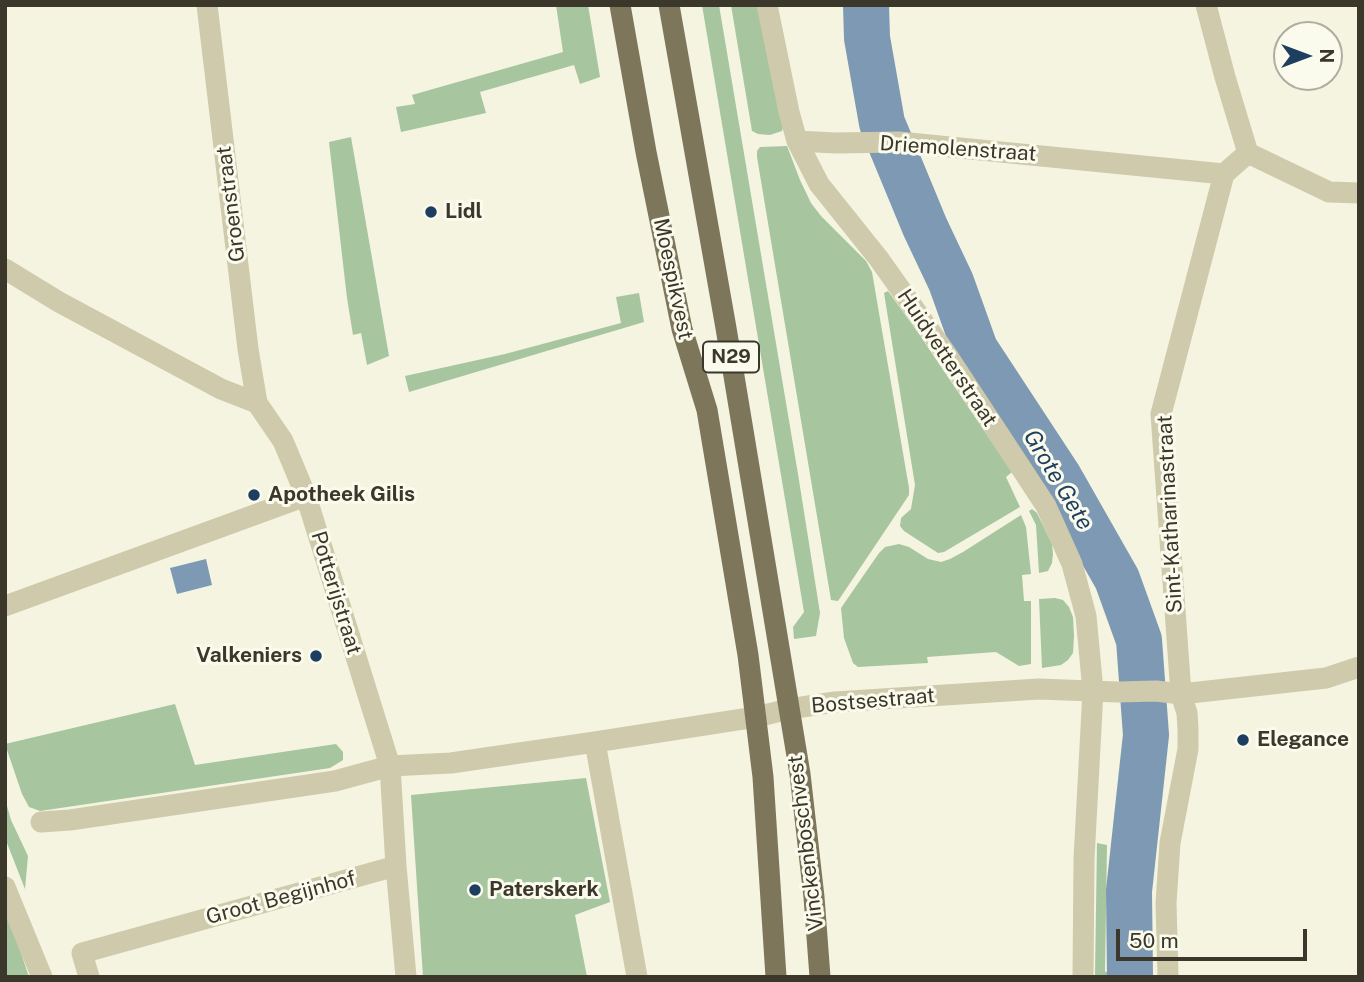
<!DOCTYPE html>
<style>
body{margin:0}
#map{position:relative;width:1364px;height:982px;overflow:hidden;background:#f4f4e0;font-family:"Public Sans",sans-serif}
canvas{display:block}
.frame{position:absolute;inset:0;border:7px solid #3b372a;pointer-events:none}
.north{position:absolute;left:1273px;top:21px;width:70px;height:70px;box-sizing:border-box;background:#fbfbed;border:2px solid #aead9f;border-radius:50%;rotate:90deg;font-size:19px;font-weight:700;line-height:28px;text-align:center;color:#3b372a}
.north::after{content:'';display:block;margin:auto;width:24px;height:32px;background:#1d3e5f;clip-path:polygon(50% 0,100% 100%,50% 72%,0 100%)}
.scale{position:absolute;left:1116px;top:929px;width:191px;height:32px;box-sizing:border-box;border:4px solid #3b372a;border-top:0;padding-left:9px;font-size:21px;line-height:24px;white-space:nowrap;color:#3b372a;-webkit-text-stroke:5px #fbfbed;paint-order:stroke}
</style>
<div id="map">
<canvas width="1364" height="982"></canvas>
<div class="frame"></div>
<div class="north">N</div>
<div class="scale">50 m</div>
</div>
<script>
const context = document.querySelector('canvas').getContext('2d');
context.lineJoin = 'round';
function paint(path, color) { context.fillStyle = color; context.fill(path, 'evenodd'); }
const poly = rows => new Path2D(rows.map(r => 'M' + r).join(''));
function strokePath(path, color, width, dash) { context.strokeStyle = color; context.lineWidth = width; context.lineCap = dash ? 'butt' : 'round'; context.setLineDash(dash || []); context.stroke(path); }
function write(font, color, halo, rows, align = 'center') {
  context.font = font + ' "Public Sans",sans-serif'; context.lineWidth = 6; context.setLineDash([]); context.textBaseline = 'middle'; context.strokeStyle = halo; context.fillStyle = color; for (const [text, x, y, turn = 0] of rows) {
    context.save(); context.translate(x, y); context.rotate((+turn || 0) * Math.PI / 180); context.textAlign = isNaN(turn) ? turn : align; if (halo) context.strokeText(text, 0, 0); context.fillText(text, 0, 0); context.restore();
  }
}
const green = poly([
 [556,5,588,5,600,77,580,84,574,65,480,92,486,113,401,132,396,107,415,104,412,95,563,52],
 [702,5,719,5,798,474,820,613,816,636,794,639,793,627,804,612],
 [731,5,759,5,783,127,782,131,770,135,758,134,752,131],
 [351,137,389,356,367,365,361,333,353,335,347,298,329,142],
 [787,146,800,180,811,203,821,216,866,261,872,272,909,488,909,495,838,601,831,600,757,157,757,151,760,147],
 [888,291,917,331,1012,472,1006,477,1020,507,944,552,938,553,904,531,900,526,901,518,911,509,915,485,884,293],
 [639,293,644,322,409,392,405,376,505,354,621,323,616,297],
 [1032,509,1037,513,1052,544,1053,554,1052,563,1048,571,1039,573,1036,525,1029,511],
 [1021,515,1026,527,1031,574,1022,575,1024,601,1031,601,1031,664,1019,666,996,652,927,657,928,663,858,667,853,663,844,638,841,608,879,553,885,547,899,544,909,547,928,559,941,562,950,559,963,552],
 [1055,598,1063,600,1069,607,1073,617,1074,636,1073,653,1068,660,1061,665,1042,668,1039,599],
 [175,704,195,765,336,744,343,752,343,760,330,768,40,811,29,807,22,794,5,744],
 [586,778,610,902,575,915,587,977,423,977,411,795],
 [5,799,11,820,28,856,25,889,5,838],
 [1097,843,1107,845,1105,972,1112,971,1112,977,1095,977],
 [5,913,14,932,29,977,5,977]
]);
const water = poly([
 [206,559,212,585,177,594,170,568]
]);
const river = poly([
 [866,5,867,38,882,123,925,227,951,282,975,349,1059,477,1117,579,1139,640,1146,735,1129,891,1130,977]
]);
const minor = poly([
 [207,5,248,349,257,403],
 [767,5,789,112,797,141,819,184,879,259,947,355,1046,506,1072,564,1086,616,1093,691,1084,859,1083,977],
 [1206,5,1225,77,1248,153,1329,192,1359,193],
 [797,141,836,143,899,142,1224,174,1248,153],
 [5,269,59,302,221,389,257,403,283,441,306,496,390,766,396,866,406,977],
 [5,606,306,496],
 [595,742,637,977],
 [41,822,70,820,335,781,390,766,451,763,595,742,756,717,789,709,835,702,1039,689,1118,692,1156,691,1181,694,1326,678,1359,667],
 [5,887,42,977],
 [89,977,82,953,396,866],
 [1168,977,1166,903,1170,843,1188,749,1188,729,1187,713,1181,694,1161,414,1224,174]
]);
const major = poly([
 [620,5,646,152,682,329,707,410,748,655,763,777,776,977],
 [669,5,726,328,800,774,814,897,820,977]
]);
const markers = [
 [431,212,7,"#1d3e5f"],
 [254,495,7,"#1d3e5f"],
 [316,656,7,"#1d3e5f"],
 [1243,740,7,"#1d3e5f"],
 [475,890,7,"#1d3e5f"]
];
const shields = [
 [731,357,56]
];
const shieldNames = [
 ["N29",731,357]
];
const streetNames = [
 ["Driemolenstraat",958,149,4],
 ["Groenstraat",231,204,-97],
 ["Moespikvest",673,279,78],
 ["Huidvetterstraat",947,358,56],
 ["Sint-Katharinastraat",1170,514,-93],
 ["Potterijstraat",336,593,73],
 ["Bostsestraat",873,701,-5],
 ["Vinckenboschvest",806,843,-97],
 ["Groot Begijnhof",281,898,-15]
];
const poiNames = [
 ["Lidl",445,212],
 ["Apotheek Gilis",268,495],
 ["Valkeniers",302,656,"right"],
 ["Elegance",1257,740],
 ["Paterskerk",489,890]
];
const waterNames = [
 ["Grote Gete",1058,480,59]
];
paint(green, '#a7c59f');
paint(water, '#7d99b3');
strokePath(river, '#7d99b3', 46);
strokePath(minor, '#cecaab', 21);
strokePath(major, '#7e765b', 21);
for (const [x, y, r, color] of markers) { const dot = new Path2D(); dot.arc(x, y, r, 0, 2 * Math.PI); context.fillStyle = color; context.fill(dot); strokePath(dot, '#fbfbed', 2.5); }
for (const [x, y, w] of shields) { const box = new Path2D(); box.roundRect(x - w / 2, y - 15.5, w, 31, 5); context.fillStyle = '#fbfbed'; context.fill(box); strokePath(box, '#3b372a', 2); }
write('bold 19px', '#3b372a', null, shieldNames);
write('21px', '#3b372a', '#fbfbed', streetNames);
write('bold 21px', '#3b372a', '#fbfbed', poiNames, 'left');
write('italic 23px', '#1d3e5f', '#fbfbed', waterNames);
</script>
